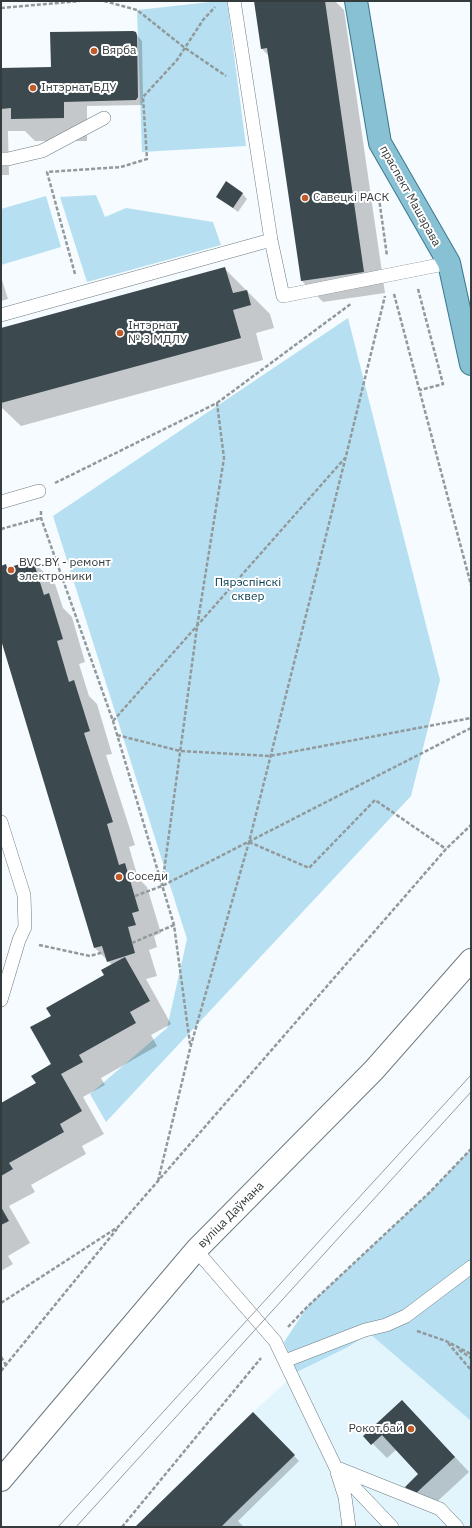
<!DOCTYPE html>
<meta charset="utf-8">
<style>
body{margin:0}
#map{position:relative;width:472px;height:1528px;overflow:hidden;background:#f5fbfe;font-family:"IBM Plex Sans",sans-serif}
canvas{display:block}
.frame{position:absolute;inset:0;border:2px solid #343b3d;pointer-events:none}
</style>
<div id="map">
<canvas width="472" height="1528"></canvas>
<div class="frame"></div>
</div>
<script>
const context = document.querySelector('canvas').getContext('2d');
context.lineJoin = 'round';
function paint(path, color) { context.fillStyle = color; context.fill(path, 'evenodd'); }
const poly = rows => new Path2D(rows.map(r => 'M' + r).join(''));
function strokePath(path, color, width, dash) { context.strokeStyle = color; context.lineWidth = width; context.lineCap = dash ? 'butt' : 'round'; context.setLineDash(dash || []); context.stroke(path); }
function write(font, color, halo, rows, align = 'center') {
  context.font = font + ' "IBM Plex Sans",sans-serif'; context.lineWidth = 4; context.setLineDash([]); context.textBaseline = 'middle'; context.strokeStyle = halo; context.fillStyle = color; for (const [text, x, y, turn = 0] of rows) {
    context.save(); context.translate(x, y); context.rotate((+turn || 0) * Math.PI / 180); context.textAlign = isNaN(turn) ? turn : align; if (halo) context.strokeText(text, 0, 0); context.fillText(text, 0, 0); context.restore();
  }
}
const built = poly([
 [369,1333,471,1421,471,1527,135,1527,253,1412,297,1372,348,1347]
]);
const green = poly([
 [220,1,227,1,246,146,142,152,137,10],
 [96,195,105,217,126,208,213,222,221,245,87,282,60,197],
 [46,196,61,247,1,265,1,209],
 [348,318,440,680,411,796,106,1122,90,1094,167,1028,187,939,53,516],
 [471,1149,471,1421,369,1333,348,1347,297,1372,284,1342,307,1307,430,1192]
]);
const shadow = poly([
 [255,1,335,1,344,10,385,293,323,302,302,281,269,56,262,49],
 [135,33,142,41,143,102,142,105,87,106,87,141,35,141,25,131,8,131,9,175,1,175,1,69,53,68],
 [242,193,247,199,238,212,217,196],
 [225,269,270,314,274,328,256,333,263,360,21,426,1,407,1,330],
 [1,277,8,299,1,301],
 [33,561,55,584,63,608,72,617,85,662,79,664,89,696,97,704,112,754,106,755,135,845,129,847,138,878,147,887,161,933,154,936,157,947,149,950,157,976,146,979,171,1024,151,1035,157,1046,101,1078,105,1085,83,1097,104,1134,82,1146,86,1154,31,1185,35,1192,9,1206,30,1243,8,1256,13,1264,1,1271,1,1104,37,1083,53,1065,52,1016,105,975,112,965,95,948,1,637,1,567,5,566,9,569],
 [253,1414,299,1461,238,1521,243,1526,136,1527],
 [417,1416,469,1472,428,1510,413,1496,420,1474,397,1449,387,1458,365,1436]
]);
const building = poly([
 [254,1,325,1,364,272,301,281,267,48,261,49],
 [133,31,136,32,137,35,138,97,136,100,64,102,64,118,11,119,11,108,1,109,1,68,51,67,50,32],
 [226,181,243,193,233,208,216,197],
 [225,267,233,293,247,290,251,305,233,310,241,338,1,403,1,328],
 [33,560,44,595,49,593,63,639,57,641,69,682,74,680,90,731,84,733,113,822,107,824,119,865,125,863,139,911,132,913,136,925,128,927,135,953,107,962,102,946,94,948,1,640,1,566,6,564,7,568],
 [125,957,150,1001,130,1012,136,1023,79,1055,83,1062,61,1074,82,1111,60,1124,64,1132,9,1163,13,1169,1,1176,1,1103,36,1083,31,1076,51,1064,30,1027,51,1016,46,1008,104,975,101,970],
 [1,1207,9,1221,1,1225],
 [402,1400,455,1457,413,1496,405,1487,418,1474,382,1435,371,1445,363,1436],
 [253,1412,295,1455,233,1515,221,1527,135,1527]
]);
const path = poly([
 [104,1,137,10,185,48,226,76],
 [1,8,80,1],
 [378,191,387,256],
 [75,274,47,172,121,167,147,159,143,97,177,60,203,20,215,7],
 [418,289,443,384,420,390],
 [394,294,471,585],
 [217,403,352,303],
 [55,483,217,403,224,458,197,627,162,886],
 [41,511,41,518,113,721,174,925,190,1044],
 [1,529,41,518],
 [113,721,345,458],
 [117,735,180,751,270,756,471,718],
 [249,842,309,868,375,800,446,849],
 [135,896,162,886,471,728],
 [132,943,174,925],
 [39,945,90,956,104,952],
 [158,1181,191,1045,249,842,346,456,385,296],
 [1,1303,118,1227,446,849,471,825],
 [288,1327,307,1307,430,1192,471,1149],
 [417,1331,446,1341,471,1354],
 [448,1343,471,1370],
 [459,1350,471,1358],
 [1,1357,6,1365],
 [1,1371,117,1229],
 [122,1527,261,1358]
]);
const lane = poly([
 [234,1,271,240,283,296,449,263],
 [1,159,8,159,42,151,104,118],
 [1,315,271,240],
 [1,502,39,491],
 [1,822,24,895,25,927,19,940,1,1000],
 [196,1250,275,1341,336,1468,392,1527],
 [285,1361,365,1330,386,1325,406,1316,471,1267],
 [340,1469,440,1509,457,1527],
 [337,1472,345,1497,349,1527]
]);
const secondary = poly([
 [1,1480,196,1250,374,1070,471,960]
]);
const primary = poly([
 [356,1,380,143,449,263,471,364]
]);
const tram = poly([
 [58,1527,471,1075],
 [76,1527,471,1092]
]);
const markers = [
 [94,51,4,"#c05b29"],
 [33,88,4,"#c05b29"],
 [305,198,4,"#c05b29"],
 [120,333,4,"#c05b29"],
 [11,570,4,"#c05b29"],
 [119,877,4,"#c05b29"],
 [411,1429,4,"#c05b29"]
];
const poiNames = [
 ["Вярба",102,51],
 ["Інтэрнат БДУ",41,88],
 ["Савецкі РАСК",313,198],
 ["Інтэрнат",128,326],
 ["№ 3 МДЛУ",128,340],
 ["BVC.BY - ремонт",19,563],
 ["электроники",19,577],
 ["Соседи",127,877],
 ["Рокот.бай",403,1429,"right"]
];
const streetNames = [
 ["праспект Машэрава",410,196,61],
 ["вуліца Даўмана",231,1215,-45]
];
const parkNames = [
 ["Пярэспінскі",248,583],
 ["сквер",248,597]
];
paint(built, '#e2f5fd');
paint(green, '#b6e0f1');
paint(shadow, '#0003');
paint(building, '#3c494f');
strokePath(lane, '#6e7c82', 14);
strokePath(secondary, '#6e7c82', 24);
strokePath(primary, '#39778c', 24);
strokePath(path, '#92999b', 2.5, [4, 2]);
strokePath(lane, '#fff', 13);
strokePath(secondary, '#fff', 22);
strokePath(primary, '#89c1d4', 22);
strokePath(tram, '#969c9f', 1);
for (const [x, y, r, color] of markers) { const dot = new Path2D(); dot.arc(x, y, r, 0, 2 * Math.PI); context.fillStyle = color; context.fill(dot); strokePath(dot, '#fff', 1.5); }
write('12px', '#343b3d', '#fff', poiNames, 'left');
write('12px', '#343b3d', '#fff', streetNames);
write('12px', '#00394a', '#fff', parkNames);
</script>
